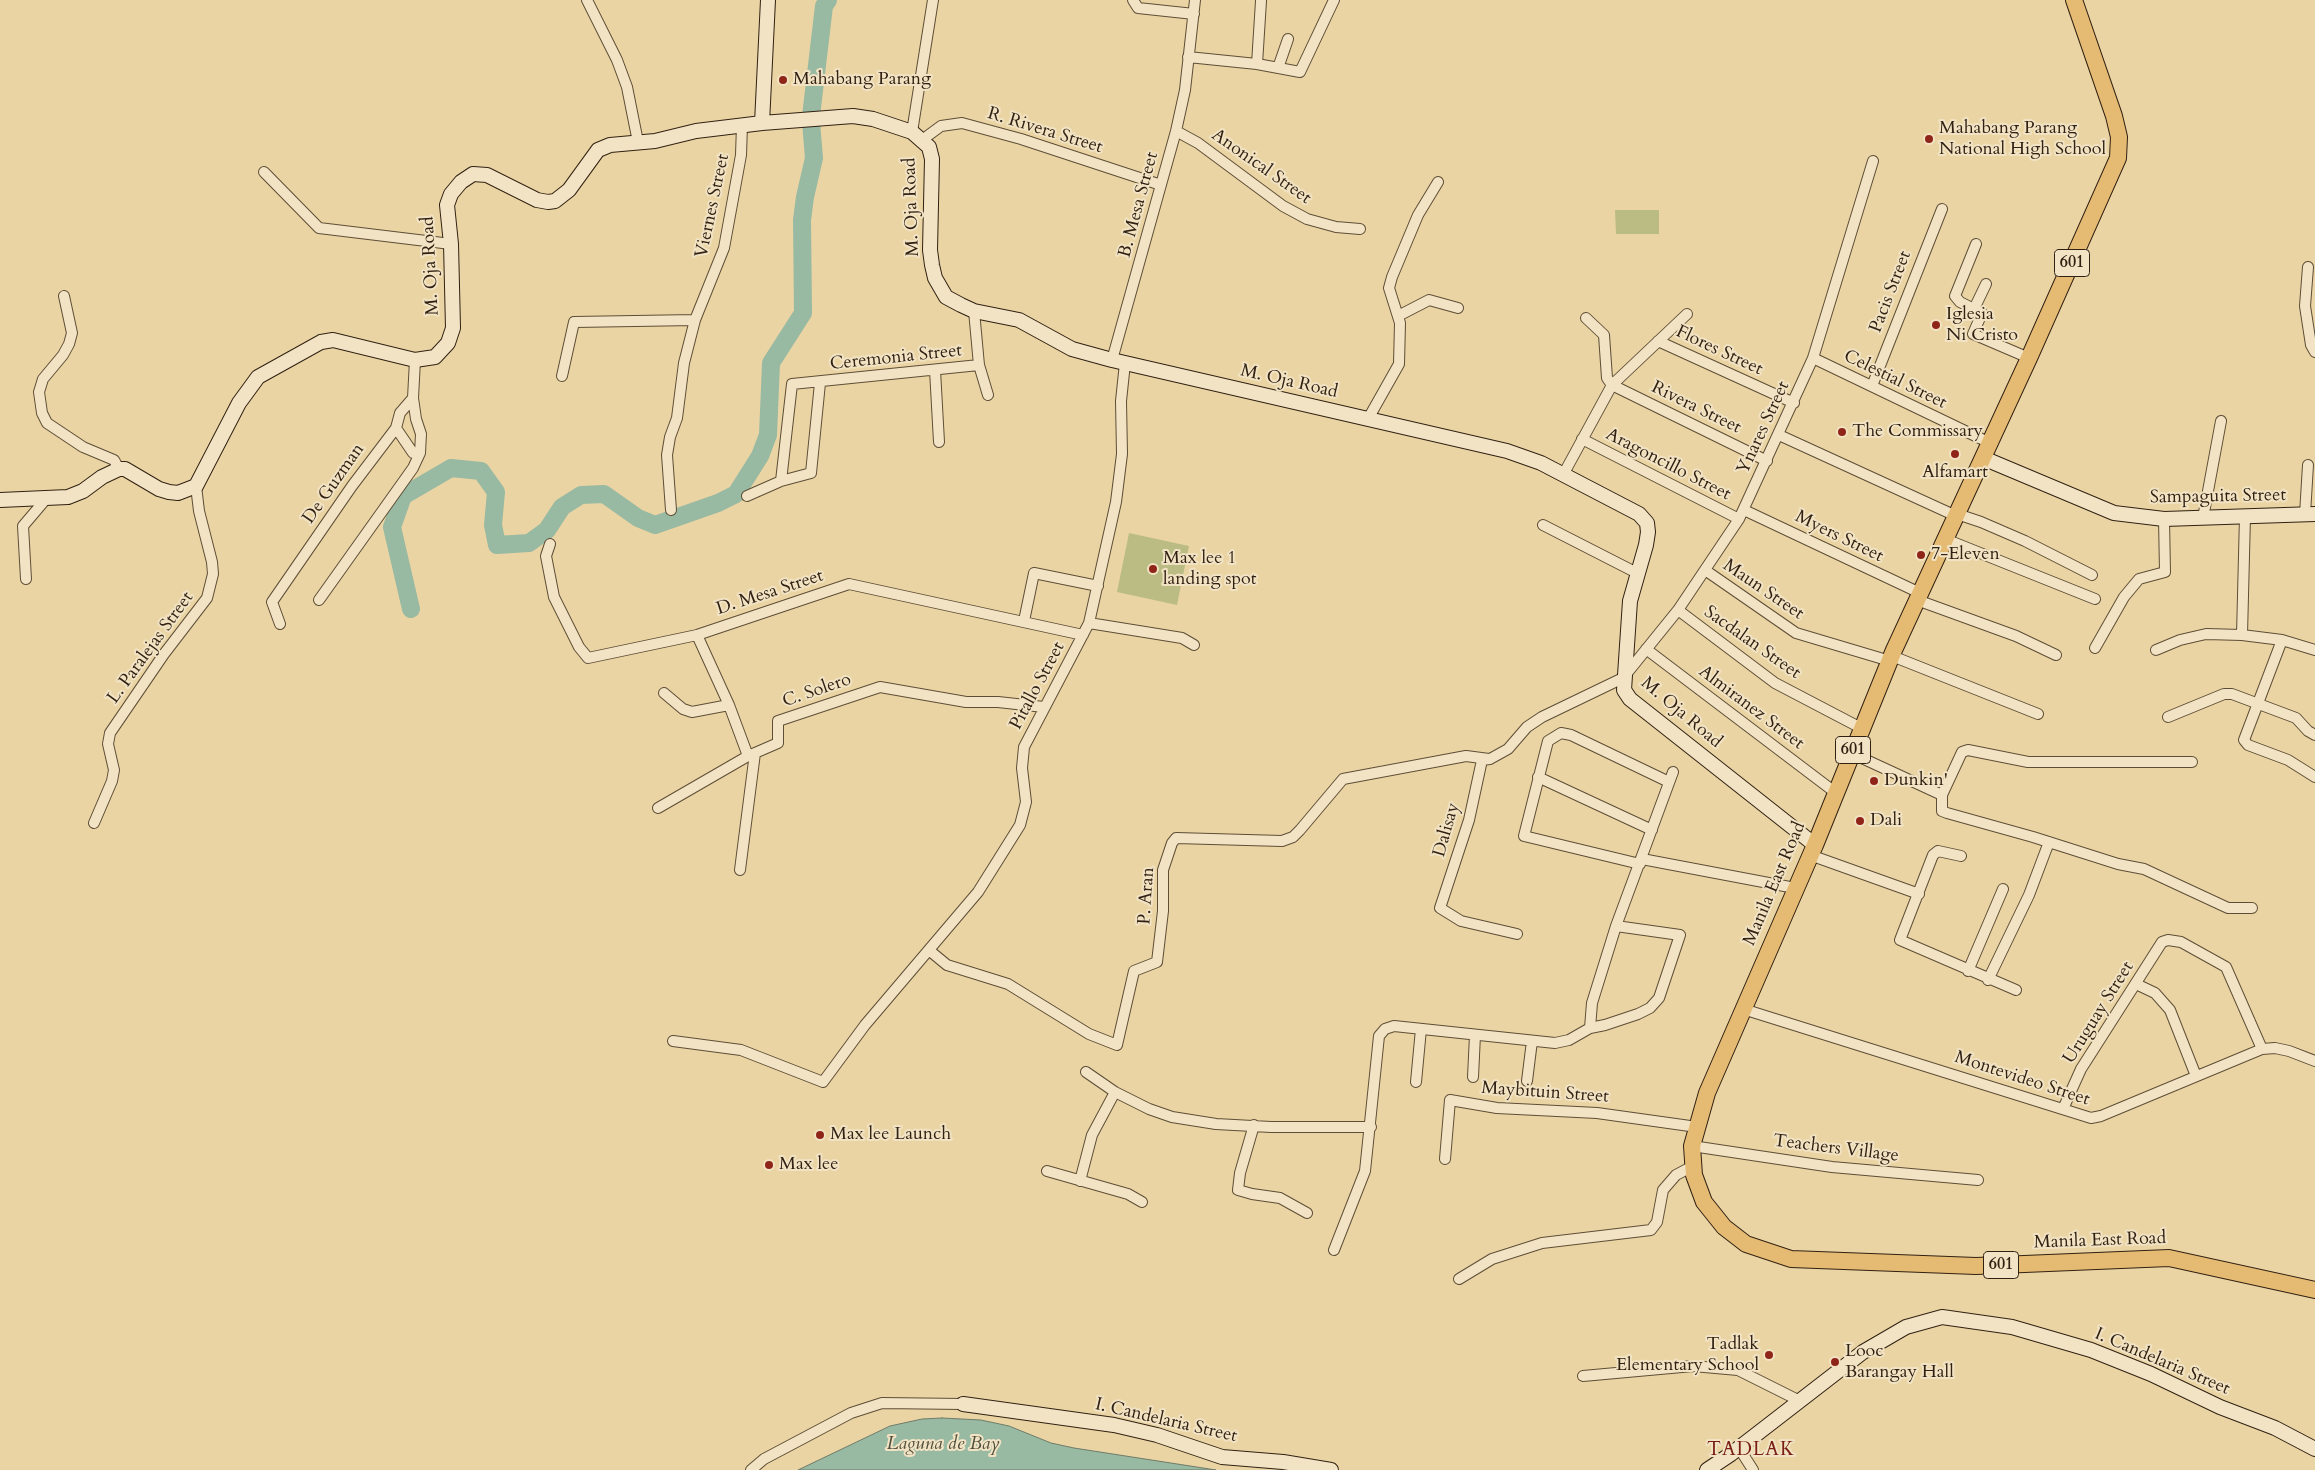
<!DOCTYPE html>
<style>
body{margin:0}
canvas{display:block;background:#ead4a3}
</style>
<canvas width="2315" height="1470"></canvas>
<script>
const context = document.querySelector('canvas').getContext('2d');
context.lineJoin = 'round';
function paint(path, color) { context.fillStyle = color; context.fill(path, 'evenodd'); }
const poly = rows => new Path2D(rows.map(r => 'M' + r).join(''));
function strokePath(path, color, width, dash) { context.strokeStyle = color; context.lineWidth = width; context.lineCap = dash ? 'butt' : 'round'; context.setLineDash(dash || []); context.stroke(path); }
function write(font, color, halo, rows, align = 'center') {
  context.font = font + ' Cardo,serif'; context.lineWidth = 4; context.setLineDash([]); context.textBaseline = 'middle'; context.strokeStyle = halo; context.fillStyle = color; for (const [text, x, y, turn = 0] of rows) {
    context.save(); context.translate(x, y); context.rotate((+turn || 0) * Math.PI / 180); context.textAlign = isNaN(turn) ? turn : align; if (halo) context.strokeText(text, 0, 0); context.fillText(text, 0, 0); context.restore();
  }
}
const green = poly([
 [1615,210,1659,210,1659,234,1616,234],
 [1129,533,1189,546,1177,605,1117,592]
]);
const water = poly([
 [942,1418,981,1420,1009,1426,1051,1443,1074,1448,1216,1470,798,1470,890,1426,922,1419,942,1418]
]);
const river = poly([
 [811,116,824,6,828,0],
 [411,609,392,527,403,496,451,468,481,471,496,492,493,525,497,545,529,543,547,530,562,507,581,495,604,494,638,518,655,525,718,503,736,494,760,456,768,435,771,363,803,313,802,220,805,197,814,158,811,122]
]);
const street = poly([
 [587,0,617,60,627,87,638,142],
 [1133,0,1138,8,1194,14],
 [1188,57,1257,64,1300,72,1334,0],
 [1257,64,1261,1],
 [1278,68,1288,39],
 [1176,131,1198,143,1283,206,1307,219,1336,227,1360,229],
 [912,132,933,0],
 [922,140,941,126,962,123,1021,139,1161,185],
 [264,172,319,228,451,244],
 [1976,244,1955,296,1960,302,1982,313,1973,334,2029,358],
 [2308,267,2305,306,2311,345,2315,352],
 [64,296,72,333,69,344,63,355,43,379,39,392,42,413,47,423,83,447,114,460,119,469],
 [1974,309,1986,284],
 [974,311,979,365,988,395],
 [1398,316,1429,300,1458,308],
 [1586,318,1604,335,1607,378,1612,385,1767,461],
 [1658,341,1794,403],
 [1813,358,1990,443],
 [1112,360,1176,131,1185,90,1195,0],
 [935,370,939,442],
 [562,376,574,322,695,320],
 [1872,386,1942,209],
 [1368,419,1399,364,1400,323,1389,288,1392,277,1418,215,1438,182],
 [396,428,413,453,420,453],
 [1779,435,1956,516],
 [1582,439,1739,519],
 [1563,475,1612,385,1687,314],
 [781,481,792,384,979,365],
 [747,496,781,481,811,473,820,383],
 [671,510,667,455,670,437,677,418,684,363,695,320,724,248,741,155,742,125],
 [1744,510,1920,593],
 [1957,514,1981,522,2025,541,2092,575],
 [2305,514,2308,465],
 [2203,518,2221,421],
 [1543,525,1637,573],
 [1945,539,2095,599],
 [550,544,546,556,554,597,579,647,588,658,697,635,849,584,1083,635],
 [1705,570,1796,633,1890,661],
 [26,579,23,526,46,499],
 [319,600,413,468,420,453,421,434,416,419,413,398],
 [1917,600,2016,636,2056,655],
 [1678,610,1775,683,1861,728],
 [1024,621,1034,573,1098,586],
 [1089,623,1182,638,1194,645],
 [280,624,272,602,352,486,396,428,400,413,413,398,415,360],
 [697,635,729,705],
 [2242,635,2245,516],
 [2282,640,2244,740,2248,745,2288,760,2315,777],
 [2095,648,2124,597,2139,579,2165,572,2164,519],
 [1646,649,1836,793],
 [2156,650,2180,640,2206,634,2242,635,2282,640,2315,650],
 [1892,656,2038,714],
 [664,693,683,709,692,712,729,705,748,756,778,743,778,721,880,687,966,702,998,702,1044,707],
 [2168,717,2224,694,2232,694,2296,718,2308,731,2315,735],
 [1851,753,1942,795,1942,811,1947,813,2033,837,2118,864,2144,869,2228,908,2252,908],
 [1538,777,1652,830],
 [1942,795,1962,752,1968,750,2028,762,2192,762],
 [658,808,748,756],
 [94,823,112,781,114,770,108,744,110,733,164,654,207,598,213,574,212,562,199,511,196,486],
 [1810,855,1919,894],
 [1961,856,1938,851,1933,855,1900,940,2016,990],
 [1642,859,1795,888],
 [1640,864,1524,836,1548,741,1561,733,1571,735,1669,782],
 [740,870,755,753],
 [1517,934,1461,921,1440,908,1469,820,1482,760,1490,759,1508,749,1527,727,1542,717,1623,678,1678,610,1739,519,1813,358,1873,161],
 [930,951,947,965,1008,984,1089,1034,1117,1045,1134,971,1157,962,1163,911,1163,870,1172,843,1176,838,1282,841,1293,837,1300,830,1343,779,1466,756,1489,759],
 [1968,971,2003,889],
 [1988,980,2029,895,2049,842],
 [2136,984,2155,993,2170,1010,2196,1076],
 [1743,1009,2091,1118,2101,1116,2262,1049,2275,1048,2289,1051,2315,1061],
 [1590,1028,1592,1003,1616,926,1673,772],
 [673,1041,741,1050,823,1082,865,1025,978,892,1020,825,1026,802,1022,768,1024,747,1089,623,1116,502,1122,454,1121,401,1125,363],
 [1086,1072,1115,1092,1149,1109,1172,1117,1216,1124,1271,1127,1371,1127],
 [1473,1077,1475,1035],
 [1527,1081,1532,1041],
 [1416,1082,1421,1029],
 [2063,1109,2081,1069,2162,942,2168,940,2181,942,2226,967,2262,1049],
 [1254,1125,1240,1173,1238,1190,1252,1194,1280,1198,1307,1213],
 [1692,1146,1832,1167,1978,1180],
 [1445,1159,1450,1100,1497,1108,1597,1113,1697,1127],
 [1047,1171,1128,1194,1142,1202],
 [1080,1181,1092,1135,1115,1092],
 [1334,1250,1365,1171,1379,1036,1385,1029,1394,1026,1555,1043,1569,1040,1590,1028,1605,1025,1638,1014,1650,1008,1659,998,1680,935,1616,926],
 [1459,1279,1492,1259,1542,1243,1651,1230,1657,1222,1663,1190,1676,1175,1693,1166],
 [1583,1376,1693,1366,1738,1370,1798,1400],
 [1739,1448,1753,1470],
 [751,1470,764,1459,851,1413,882,1403,963,1404]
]);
const secondary = poly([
 [762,123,768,0],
 [1983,458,2114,513,2164,519,2315,514],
 [0,500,68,497,83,491,102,477,119,469,125,469,159,489,169,492,178,493,196,486,239,403,258,377,321,342,333,340,415,360,435,357,448,343,453,328,451,244,447,205,451,194,461,182,473,174,487,175,537,200,548,202,555,201,569,190,598,150,610,145,655,141,696,131,762,123,853,116,873,119,912,132,929,147,932,159,930,250,932,265,935,278,946,297,961,305,974,311,1019,320,1072,349,1112,360,1507,451,1541,463,1639,514,1647,523,1648,532,1646,545,1630,601,1624,690,1630,699,1815,845],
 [963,1404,1114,1425,1157,1435,1222,1457,1283,1462,1331,1470],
 [1707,1470,1731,1454,1863,1352,1906,1327,1942,1317,2012,1327,2091,1350,2151,1374,2220,1407,2275,1428,2315,1449]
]);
const primary = poly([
 [2074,0,2114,116,2119,137,2118,158,2029,358,1894,650,1815,845,1707,1093,1692,1146,1694,1175,1704,1202,1724,1227,1746,1244,1791,1259,1976,1266,2169,1258,2315,1290]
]);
const markers = [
 [783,80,5,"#8f2418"],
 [1929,139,5,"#8f2418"],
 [1936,325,5,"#8f2418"],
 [1842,432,5,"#8f2418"],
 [1955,454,5,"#8f2418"],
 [1921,555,5,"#8f2418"],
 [1153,569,5,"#8f2418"],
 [1874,781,5,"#8f2418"],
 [1860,821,5,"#8f2418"],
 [820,1135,5,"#8f2418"],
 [769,1165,5,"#8f2418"],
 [1769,1355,5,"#8f2418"],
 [1835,1362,5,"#8f2418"]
];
const shields = [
 [2072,263,35],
 [1853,750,35],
 [2001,1265,35]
];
const shieldNames = [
 ["601",2072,263],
 ["601",1853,750],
 ["601",2001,1265]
];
const poiNames = [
 ["Mahabang Parang",793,80],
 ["Mahabang Parang",1939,129],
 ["National High School",1939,150],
 ["Iglesia",1946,315],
 ["Ni Cristo",1946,336],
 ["The Commissary",1852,432],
 ["Alfamart",1955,473,"center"],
 ["7-Eleven",1931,555],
 ["Max lee 1",1163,559],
 ["landing spot",1163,580],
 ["Dunkin'",1884,781],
 ["Dali",1870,821],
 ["Max lee Launch",830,1135],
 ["Max lee",779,1165],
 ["Tadlak",1759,1345,"right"],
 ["Elementary School",1759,1366,"right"],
 ["Looc",1845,1352],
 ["Barangay Hall",1845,1373]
];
const streetNames = [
 ["R. Rivera Street",1045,131,17],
 ["Anonical Street",1261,167,35],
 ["B. Mesa Street",1139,205,-75],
 ["Viernes Street",713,206,-78],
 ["M. Oja Road",912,207,-92],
 ["M. Oja Road",431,266,-93],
 ["Pacis Street",1891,292,-69],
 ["Flores Street",1719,351,25],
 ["Ceremonia Street",896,358,-6],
 ["Celestial Street",1895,380,26],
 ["M. Oja Road",1289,382,13],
 ["Rivera Street",1696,408,26],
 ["Ynares Street",1764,428,-65],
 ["Aragoncillo Street",1668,465,27],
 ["De Guzman",334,484,-55],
 ["Sampaguita Street",2218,497,-1],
 ["Myers Street",1839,537,26],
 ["Maun Street",1763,590,34],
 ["D. Mesa Street",770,593,-18],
 ["Sacdalan Street",1752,643,35],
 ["L. Paralejas Street",151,648,-54],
 ["Pitallo Street",1038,686,-62],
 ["C. Solero",817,691,-19],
 ["Almiranez Street",1751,708,37],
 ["M. Oja Road",1681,713,40],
 ["Dalisay",1447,830,-74],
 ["Manila East Road",1775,884,-67],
 ["P. Aran",1147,896,-86],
 ["Uruguay Street",2099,1013,-58],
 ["Montevideo Street",2022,1079,18],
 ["Maybituin Street",1545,1093,4],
 ["Teachers Village",1836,1149,7],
 ["Manila East Road",2100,1241,-2],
 ["I. Candelaria Street",2162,1362,23],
 ["I. Candelaria Street",1166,1421,13]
];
const waterNames = [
 ["Laguna de Bay",943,1445]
];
const neighbourhoodNames = [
 ["TADLAK",1751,1451]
];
paint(green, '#bbbc83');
paint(water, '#98b9a2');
strokePath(water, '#6f7c69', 1);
strokePath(river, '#98b9a2', 18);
strokePath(street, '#5f4e37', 12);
strokePath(secondary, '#312113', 16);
strokePath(primary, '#312113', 18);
strokePath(street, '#f1e3c3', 10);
strokePath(secondary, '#f1e3c3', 14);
strokePath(primary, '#e5ba72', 16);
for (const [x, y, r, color] of markers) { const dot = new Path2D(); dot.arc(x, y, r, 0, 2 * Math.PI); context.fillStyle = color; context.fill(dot); strokePath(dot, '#f1e3c3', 2); }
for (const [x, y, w] of shields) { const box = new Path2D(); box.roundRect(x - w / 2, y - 13.5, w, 27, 4); context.fillStyle = '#f1e3c3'; context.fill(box); strokePath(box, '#312113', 1); }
write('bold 16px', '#312113', null, shieldNames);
write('18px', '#312113', '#f1e3c3', poiNames, 'left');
write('18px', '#312113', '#f1e3c3', streetNames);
write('italic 19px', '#504f3e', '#f1e3c3', waterNames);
context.letterSpacing = '1px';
write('19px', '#7a1f14', '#f1e3c3', neighbourhoodNames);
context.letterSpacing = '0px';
</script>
